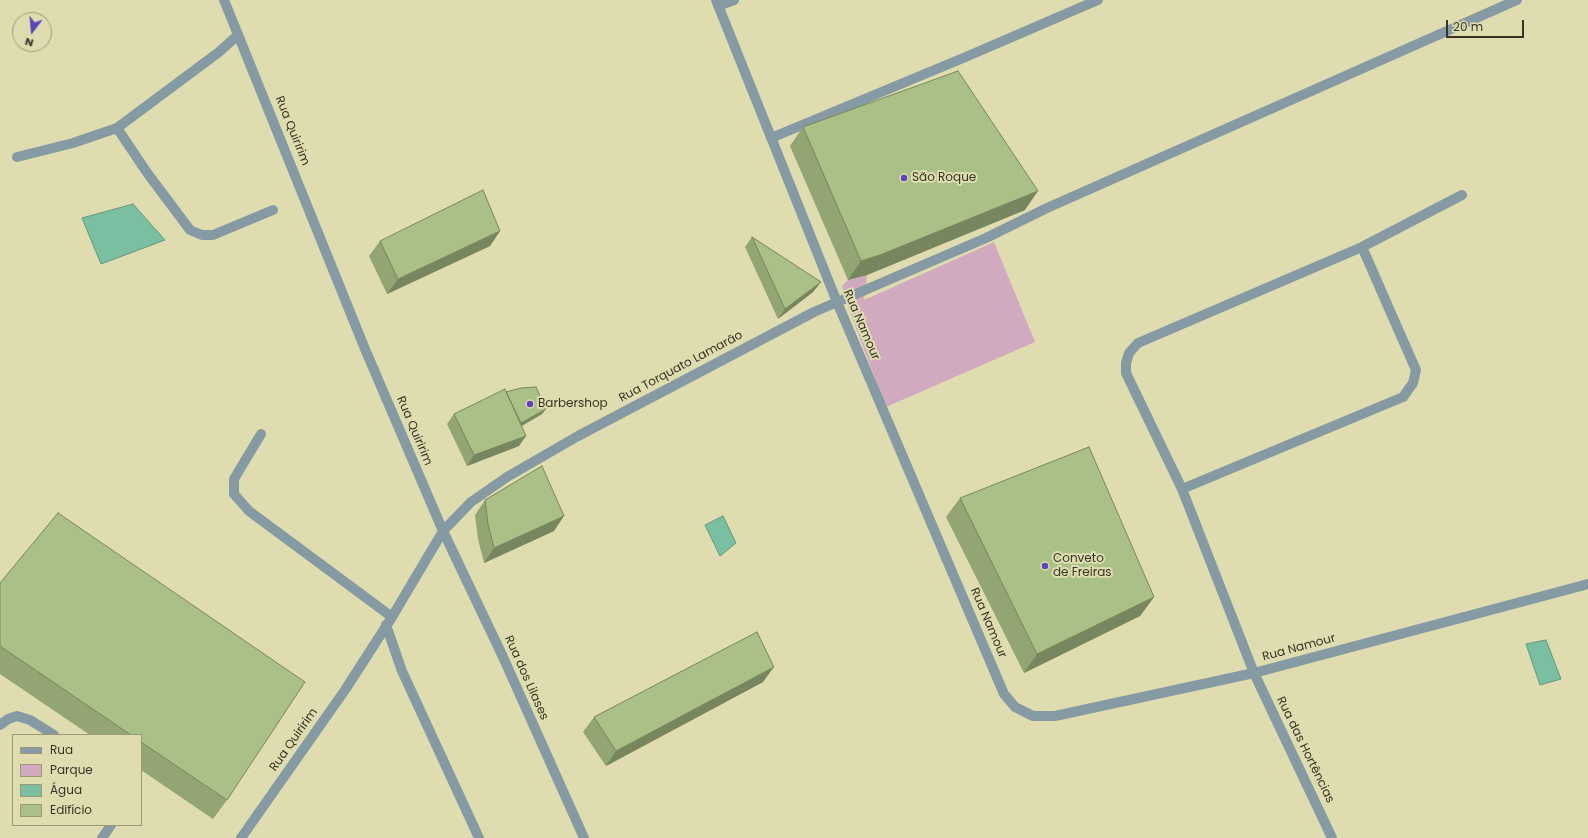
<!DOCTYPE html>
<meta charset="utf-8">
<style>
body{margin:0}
#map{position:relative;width:1588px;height:838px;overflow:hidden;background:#dfddb0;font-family:Poppins,sans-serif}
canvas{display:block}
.legend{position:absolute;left:12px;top:734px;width:130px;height:92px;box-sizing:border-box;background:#dfddb0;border:1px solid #9b9a78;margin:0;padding:5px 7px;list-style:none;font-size:12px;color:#363524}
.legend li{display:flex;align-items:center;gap:8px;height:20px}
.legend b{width:20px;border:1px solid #9b9a78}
.north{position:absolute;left:12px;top:12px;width:40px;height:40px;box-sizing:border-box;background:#dfddb0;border:1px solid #9b9a78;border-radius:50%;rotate:196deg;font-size:11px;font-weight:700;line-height:16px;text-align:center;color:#363524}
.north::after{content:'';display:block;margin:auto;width:14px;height:18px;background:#5a45bd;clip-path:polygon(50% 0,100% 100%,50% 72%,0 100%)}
.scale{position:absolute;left:1446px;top:20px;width:78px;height:18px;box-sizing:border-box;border:2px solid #363524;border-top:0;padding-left:5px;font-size:12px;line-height:14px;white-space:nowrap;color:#363524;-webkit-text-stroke:3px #dfddb0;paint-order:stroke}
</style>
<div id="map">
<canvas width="1588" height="838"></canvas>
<ul class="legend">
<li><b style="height:5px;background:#869aa3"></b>Rua</li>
<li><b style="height:11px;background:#d2aabf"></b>Parque</li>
<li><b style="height:11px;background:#7bbfa2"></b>Água</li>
<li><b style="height:11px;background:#aac086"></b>Edifício</li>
</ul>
<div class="north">N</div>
<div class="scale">20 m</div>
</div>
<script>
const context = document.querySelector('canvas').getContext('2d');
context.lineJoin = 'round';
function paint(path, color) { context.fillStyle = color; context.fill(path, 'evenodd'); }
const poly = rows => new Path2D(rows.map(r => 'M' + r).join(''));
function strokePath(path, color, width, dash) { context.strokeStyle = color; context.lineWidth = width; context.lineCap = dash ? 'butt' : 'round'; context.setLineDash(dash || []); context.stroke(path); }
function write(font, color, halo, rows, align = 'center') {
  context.font = font + ' Poppins,sans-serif'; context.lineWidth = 4; context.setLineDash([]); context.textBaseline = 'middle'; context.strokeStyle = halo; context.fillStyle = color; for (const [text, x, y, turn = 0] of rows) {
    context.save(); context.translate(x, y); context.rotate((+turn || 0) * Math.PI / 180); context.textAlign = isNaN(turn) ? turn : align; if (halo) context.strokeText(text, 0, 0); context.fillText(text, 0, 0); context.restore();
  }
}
const green = poly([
 [994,242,1035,342,886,407,848,307,842,286,848,280,867,275,864,300]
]);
const water = poly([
 [133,204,165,240,101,264,82,218,133,204],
 [723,516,736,543,720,556,705,525,723,516],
 [1546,640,1561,679,1540,685,1526,644,1546,640]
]);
const service = poly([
 [0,725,8,719,17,716,30,720,54,735],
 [102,838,111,825]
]);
const minor = poly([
 [716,0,837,302,1004,694,1015,707,1033,716,1055,716,1254,673,1588,584],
 [718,6,734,0],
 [117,128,148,174,190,230,202,235,213,235,273,210],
 [771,138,968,56,1098,0],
 [17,157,73,143,117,128,219,52,238,35],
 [261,434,234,479,234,494,249,511,392,617],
 [1182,489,1403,397,1413,383,1416,370,1362,247],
 [443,531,471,502,507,477,578,436,814,312,986,238,1047,208,1517,0],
 [386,625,402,671,479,838],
 [1332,838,1254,673,1182,489,1126,373,1126,363,1129,353,1138,343,1362,247,1462,195]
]);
const tertiary = poly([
 [224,0,365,349,443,531,503,657,584,838],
 [241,838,345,690,392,617,443,531]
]);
const wall = poly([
 [803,127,1025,210,867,275,848,280,790,146],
 [500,231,490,246,387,294,369,256,380,241],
 [752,237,821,282,813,292,778,319,745,247],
 [506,392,542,414,522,426,519,446,467,466,447,424,454,414],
 [960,498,1154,597,1140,616,1024,673,946,517],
 [485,500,554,531,484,563,478,539,475,515],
 [0,583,227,800,213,819,141,770,141,735,90,735,0,674],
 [763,682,606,766,583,732,594,717]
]);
const shadedWall = poly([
 [1038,191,1025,210,867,275,848,280,861,261],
 [500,231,490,246,387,294,398,279],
 [821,282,813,292,778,319,785,309],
 [546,409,542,414,512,431,516,426],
 [526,436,519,446,467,466,474,455],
 [564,516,554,531,484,563,494,548],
 [1154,597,1140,616,1024,673,1037,654],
 [774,667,763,682,606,766,616,751]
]);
const building = poly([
 [958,71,1038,191,880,255,861,261,803,127,958,71],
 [483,190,500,231,398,279,380,241,483,190],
 [752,237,821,282,785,309,752,237],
 [536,387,546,409,521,423,506,392,521,388,536,387],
 [505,389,526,436,474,455,454,414,505,389],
 [1089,447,1154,597,1037,654,960,498,1089,447],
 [542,466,564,516,494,548,488,524,485,500,542,466],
 [58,513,305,682,227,800,141,742,141,735,131,735,0,646,0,583,58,513],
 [757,632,774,667,616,751,594,717,757,632]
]);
const markers = [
 [904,178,4,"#5a45bd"],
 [530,404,4,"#5a45bd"],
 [1045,566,4,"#5a45bd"]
];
const streetNames = [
 ["Rua Quiririm",292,131,68],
 ["Rua Namour",861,325,67],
 ["Rua Torquato Lamarão",681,367,-28],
 ["Rua Quiririm",414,431,67],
 ["Rua Namour",988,623,67],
 ["Rua Namour",1299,648,-15],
 ["Rua dos Lilases",526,678,66],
 ["Rua Quiririm",294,740,-55],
 ["Rua das Hortências",1305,750,64]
];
const poiNames = [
 ["São Roque",912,178],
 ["Barbershop",538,404],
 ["Conveto",1053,559],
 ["de Freiras",1053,573]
];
paint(green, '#d2aabf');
paint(water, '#7bbfa2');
strokePath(water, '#66967c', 1);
strokePath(service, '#869aa3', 10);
strokePath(minor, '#869aa3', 10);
strokePath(tertiary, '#869aa3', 10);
paint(wall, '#92a573');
paint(shadedWall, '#77865e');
paint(building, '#aac086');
strokePath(building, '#77865e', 1);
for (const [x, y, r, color] of markers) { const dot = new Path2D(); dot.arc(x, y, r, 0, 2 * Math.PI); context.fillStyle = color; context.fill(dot); strokePath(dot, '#dfddb0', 1.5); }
write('12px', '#363524', '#dfddb0', streetNames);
write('12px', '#363524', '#dfddb0', poiNames, 'left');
</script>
